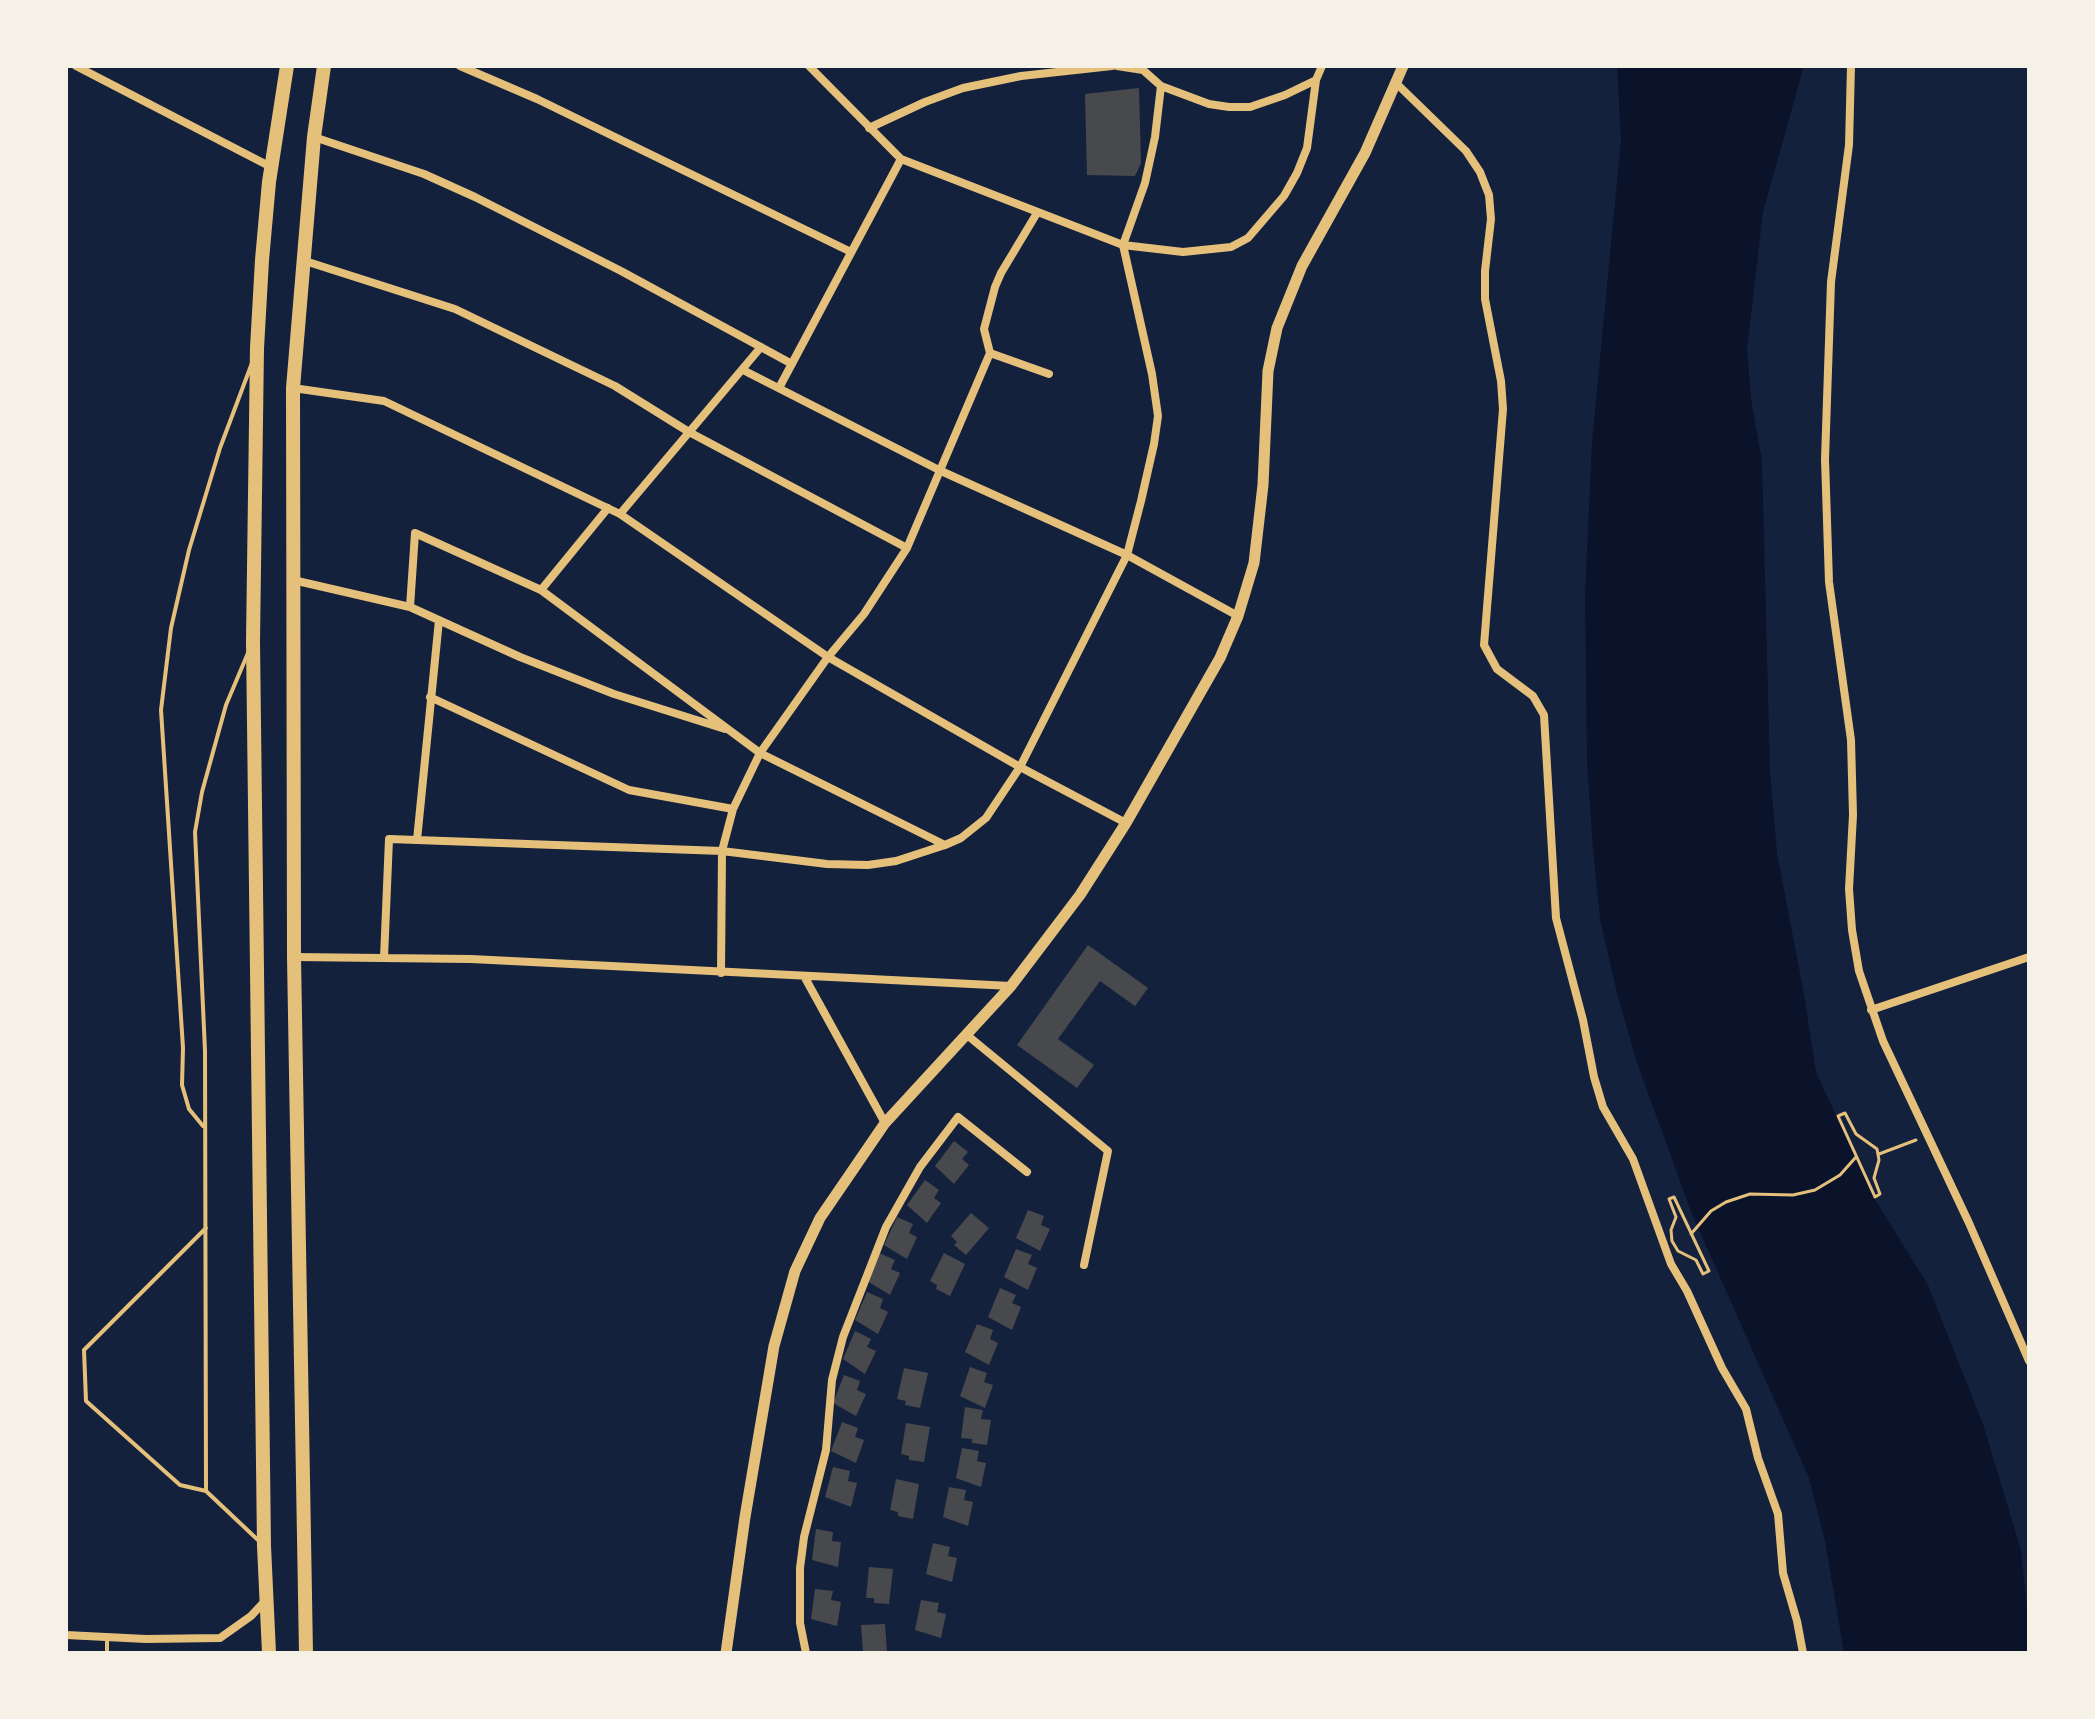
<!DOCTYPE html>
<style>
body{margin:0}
#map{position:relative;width:2095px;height:1719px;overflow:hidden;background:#14213d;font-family:Barlow,sans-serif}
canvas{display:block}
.frame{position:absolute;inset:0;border:68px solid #f6f1e7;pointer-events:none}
</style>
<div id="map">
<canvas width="2095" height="1719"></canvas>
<div class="frame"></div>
</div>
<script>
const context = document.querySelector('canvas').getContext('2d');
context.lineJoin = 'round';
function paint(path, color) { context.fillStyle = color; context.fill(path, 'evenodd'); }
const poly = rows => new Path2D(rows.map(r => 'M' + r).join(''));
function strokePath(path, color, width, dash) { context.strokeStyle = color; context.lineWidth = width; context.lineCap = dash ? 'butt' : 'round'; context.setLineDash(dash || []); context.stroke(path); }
const water = poly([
 [1617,66,1804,66,1763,212,1747,349,1751,399,1762,461,1770,771,1777,853,1804,994,1816,1072,1874,1198,1928,1285,1983,1424,2021,1550,2029,1626,2029,1653,1844,1653,1825,1541,1809,1478,1692,1214,1637,1063,1617,993,1600,919,1592,838,1587,761,1585,594,1592,442,1621,140]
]);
const building = poly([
 [1139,88,1141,163,1135,176,1087,175,1085,94],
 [1088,945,1148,988,1135,1006,1100,981,1058,1039,1094,1065,1077,1088,1017,1045],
 [954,1141,968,1152,962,1159,969,1165,954,1184,935,1166],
 [925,1180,939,1190,934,1198,941,1203,927,1223,907,1205],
 [1028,1210,1044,1216,1041,1225,1050,1229,1040,1251,1016,1238],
 [971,1213,989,1228,966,1255,954,1245,957,1242,951,1236],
 [897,1217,913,1224,909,1233,917,1237,907,1259,884,1245],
 [1016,1249,1032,1255,1028,1264,1037,1268,1028,1290,1004,1277],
 [879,1253,895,1260,891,1269,900,1273,890,1295,867,1281],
 [944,1253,965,1264,950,1296,936,1289,937,1285,930,1281],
 [1000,1288,1016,1295,1012,1303,1021,1307,1012,1330,988,1317],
 [867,1292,883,1299,880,1308,888,1312,878,1334,855,1320],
 [977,1324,993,1330,990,1339,998,1343,989,1365,965,1352],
 [855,1331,871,1339,867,1347,876,1351,865,1374,843,1359],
 [970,1367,987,1373,984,1382,993,1385,985,1408,960,1396],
 [904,1368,928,1373,920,1408,905,1405,906,1401,897,1399],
 [844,1375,860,1381,857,1390,866,1394,856,1416,833,1403],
 [965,1407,983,1410,981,1419,991,1420,987,1445,972,1443,972,1439,961,1438],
 [842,1422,858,1428,855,1437,864,1440,856,1463,831,1451],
 [906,1423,930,1427,924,1462,909,1460,909,1456,901,1454],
 [962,1448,979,1451,977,1461,986,1463,981,1487,956,1478],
 [833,1467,850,1471,848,1481,857,1483,851,1507,825,1497],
 [896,1479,919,1484,913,1519,898,1516,898,1512,890,1510],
 [949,1487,966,1490,964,1500,973,1502,968,1526,943,1517],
 [816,1529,833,1532,832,1541,841,1542,838,1567,812,1560],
 [933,1543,950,1547,948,1556,957,1558,952,1582,926,1574],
 [869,1567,893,1569,889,1604,874,1603,874,1598,866,1598],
 [815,1589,833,1591,831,1600,841,1602,837,1626,811,1619],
 [921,1600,939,1603,937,1612,946,1614,941,1638,915,1630],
 [885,1624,887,1653,863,1653,861,1625]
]);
const path = poly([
 [1845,1113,1856,1134,1877,1149,1879,1160,1874,1178,1880,1194,1875,1197,1838,1116,1845,1113],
 [1879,1154,1916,1140],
 [1674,1197,1709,1271,1703,1274,1696,1260,1678,1251,1672,1241,1671,1230,1676,1217,1669,1199,1674,1197],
 [1691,1234,1711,1211,1726,1202,1750,1194,1793,1195,1815,1190,1840,1175,1856,1157]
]);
const service = poly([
 [203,1126,189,1109,182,1085,183,1048,161,710,171,628,189,550,220,448,252,363],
 [206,1228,84,1350,86,1401,180,1485,206,1491,259,1541],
 [206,1491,205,1051,195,832,202,792,226,705,248,653],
 [107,1639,107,1653]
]);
const minor = poly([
 [76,66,271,167],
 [460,66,537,99,851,252],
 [809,66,901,159,1123,245,1145,183,1155,137,1161,86],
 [1117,66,1143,70,1161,86,1209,104,1229,107,1250,107,1285,95,1316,80],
 [1851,66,1849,145,1831,282,1825,459,1829,582,1851,740,1853,815,1849,889,1852,930,1859,971,1883,1041,1969,1223,2029,1361],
 [1396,83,1466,151,1480,172,1489,195,1491,219,1485,271,1485,299,1501,381,1503,409,1484,645,1497,669,1533,696,1544,715,1556,918,1583,1020,1594,1077,1603,1107,1633,1159,1671,1264,1687,1291,1722,1368,1746,1409,1758,1458,1778,1514,1783,1573,1797,1621,1803,1653],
 [869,128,925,102,963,88,1021,76,1112,66],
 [314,137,424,174,475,197,621,271,792,364],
 [305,261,455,309,615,386,689,432,907,548],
 [990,353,1049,374],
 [743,370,941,471,1127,555,1238,616],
 [293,388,384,401,620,514,828,657,1020,767,1126,823],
 [779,388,901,159],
 [620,514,761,347],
 [293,580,410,607,520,657,614,694,725,729],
 [541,590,608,508],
 [410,607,415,533,541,590,760,753,945,845],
 [430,697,629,790,733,809],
 [417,840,439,620],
 [294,957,471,959,1011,986],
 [384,958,389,839,722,851,827,864,868,865,896,861,945,845,961,838,986,818,1020,767,1127,555,1141,501,1154,444,1158,416,1152,374,1123,245,1183,252,1231,247,1248,238,1284,196,1297,173,1307,148,1316,80,1322,66],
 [721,973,722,851,733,809,760,753,828,657,864,614,907,548,990,353,984,329,995,287,1001,273,1037,213],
 [804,976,885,1123],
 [1871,1010,2029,957],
 [967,1035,1108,1151,1084,1265],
 [66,1635,146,1639,220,1638,251,1616,266,1600],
 [806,1653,800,1623,800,1568,804,1537,826,1450,832,1380,843,1337,886,1227,920,1167,958,1117,1027,1172]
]);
const tertiary = poly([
 [726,1653,745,1517,774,1346,795,1271,820,1218,885,1123,1011,986,1080,895,1126,823,1220,658,1238,616,1254,563,1263,485,1268,371,1277,328,1302,266,1365,153,1403,66]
]);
const primary = poly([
 [269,1653,264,1546,253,641,257,348,262,260,269,182,287,66],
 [306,1653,294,957,293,388,314,137,324,66]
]);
paint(water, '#0b132b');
paint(building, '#48494c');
strokePath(path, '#e5c07b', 3);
strokePath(service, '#e5c07b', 4);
strokePath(minor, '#e5c07b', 8);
strokePath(tertiary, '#e5c07b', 11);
strokePath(primary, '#e5c07b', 14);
</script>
